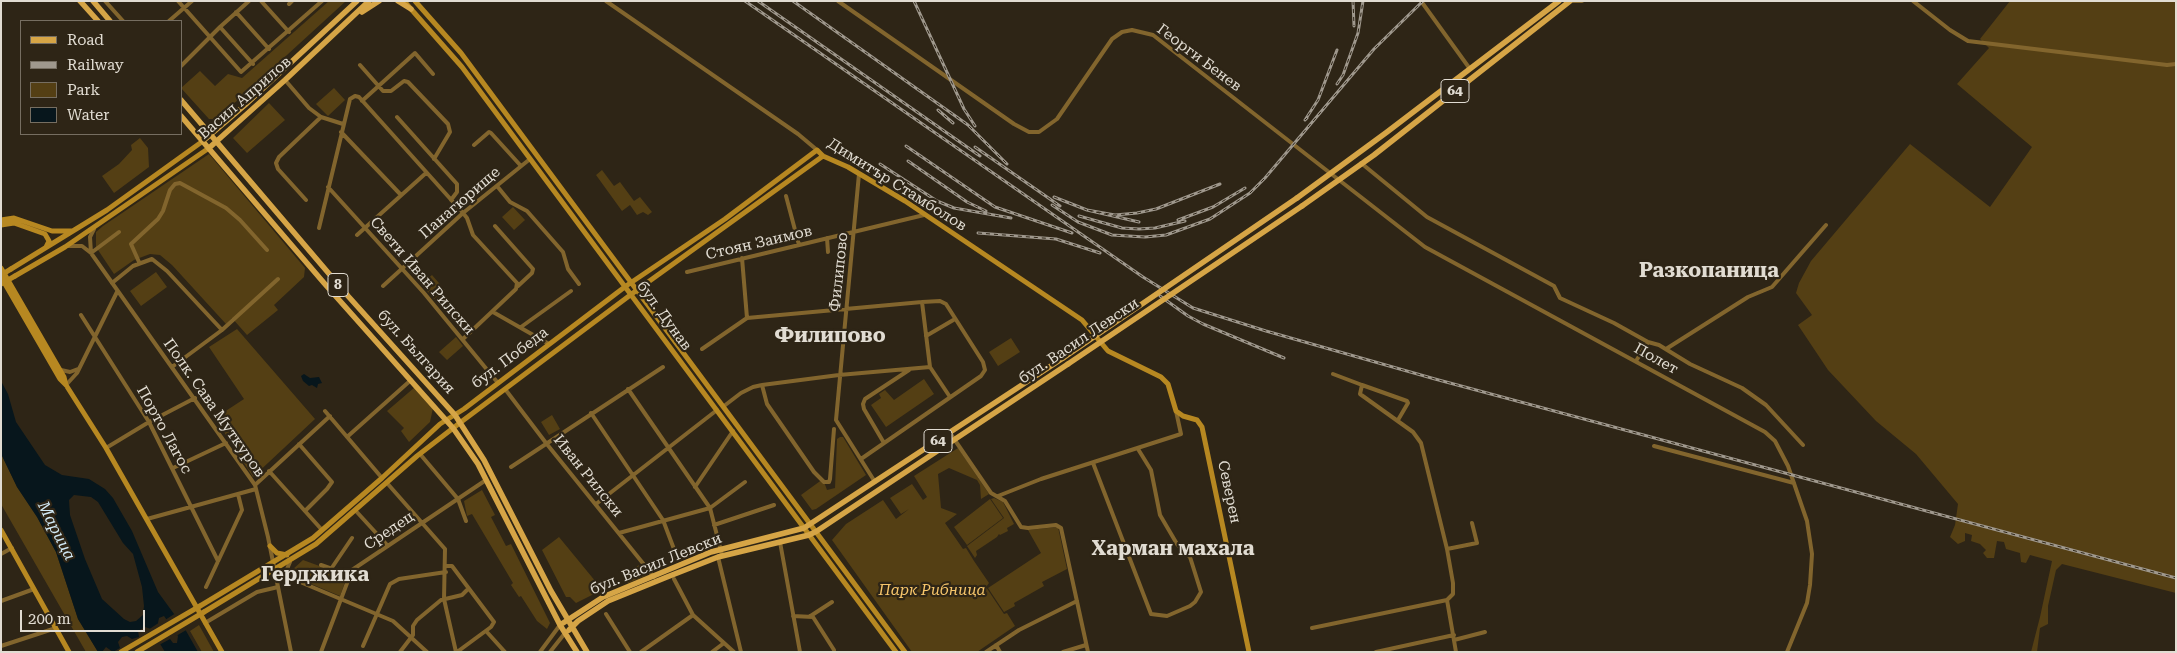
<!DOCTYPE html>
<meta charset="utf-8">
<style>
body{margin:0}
#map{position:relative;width:2177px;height:653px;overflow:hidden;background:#2e2516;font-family:"Roboto Serif",serif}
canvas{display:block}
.frame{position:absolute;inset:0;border:2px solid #e1dcd2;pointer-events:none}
.legend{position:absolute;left:20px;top:20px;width:162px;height:115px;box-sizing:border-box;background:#2e2516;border:1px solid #766e61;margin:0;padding:6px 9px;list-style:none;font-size:15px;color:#e1dcd2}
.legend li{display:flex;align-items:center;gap:10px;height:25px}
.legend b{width:25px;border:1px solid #766e61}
.scale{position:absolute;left:20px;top:610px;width:125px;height:22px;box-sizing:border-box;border:2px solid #e1dcd2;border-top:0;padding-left:6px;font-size:15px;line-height:18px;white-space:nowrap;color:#e1dcd2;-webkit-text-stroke:4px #2e2516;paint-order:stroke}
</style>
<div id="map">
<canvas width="2177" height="653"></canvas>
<div class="frame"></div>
<ul class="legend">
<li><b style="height:6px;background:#d6a546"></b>Road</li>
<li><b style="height:6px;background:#9f988d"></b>Railway</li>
<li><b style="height:14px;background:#543f14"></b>Park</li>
<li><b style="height:14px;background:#07161c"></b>Water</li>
</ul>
<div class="scale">200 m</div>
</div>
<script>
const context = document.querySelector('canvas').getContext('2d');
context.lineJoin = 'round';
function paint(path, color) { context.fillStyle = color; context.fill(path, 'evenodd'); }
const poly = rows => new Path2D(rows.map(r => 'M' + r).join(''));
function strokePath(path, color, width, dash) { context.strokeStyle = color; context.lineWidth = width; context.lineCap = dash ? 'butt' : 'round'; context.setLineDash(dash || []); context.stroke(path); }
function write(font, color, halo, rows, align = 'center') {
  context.font = font + ' "Roboto Serif",serif'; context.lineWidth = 4.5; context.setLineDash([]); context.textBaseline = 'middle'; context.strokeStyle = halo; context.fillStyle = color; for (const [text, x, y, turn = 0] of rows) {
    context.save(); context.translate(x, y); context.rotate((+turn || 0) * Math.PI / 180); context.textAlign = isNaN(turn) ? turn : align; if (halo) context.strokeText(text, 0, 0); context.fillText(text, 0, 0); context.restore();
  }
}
const green = poly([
 [329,1,346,1,217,119,209,119,181,88,200,71,215,86,228,74,242,78],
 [2010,1,2176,1,2176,593,2062,564,2056,570,2048,606,2048,624,2040,628,2037,652,2031,652,2040,617,2052,561,2030,555,2026,563,2021,562,2020,553,2006,549,2004,542,1997,541,1994,558,1987,558,1983,553,1986,550,1980,544,1971,541,1972,535,1965,533,1965,541,1958,544,1950,537,1955,525,1958,504,1916,454,1876,421,1828,370,1798,325,1812,315,1796,293,1799,283,1811,261,1910,144,1990,207,2032,147,1957,84,1989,48,1980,39],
 [334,88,345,100,328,116,316,104],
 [269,103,285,120,247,153,233,138],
 [140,138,148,148,149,167,114,193,102,176,119,164,132,150,131,145],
 [209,154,305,268,304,277,274,305,278,310,247,335,232,318,226,324,172,265,160,255,150,254,134,260,114,274,96,247,96,232,103,226],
 [602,170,614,186,620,182,634,201,640,197,652,212,648,215,643,212,637,215,630,205,622,211,596,175],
 [513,207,525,220,514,230,502,217],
 [156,272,167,287,141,306,130,291],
 [432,275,445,290,434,299,421,284],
 [237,329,315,419,253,477,215,418,244,399,209,347],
 [456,337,463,346,447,360,439,352],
 [1011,338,1020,352,998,366,989,352],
 [924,379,934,394,886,427,871,405,881,398,879,394,885,390,894,400],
 [415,387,433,408,430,422,409,442,401,431,404,428,387,411],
 [552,415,560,429,549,435,541,422],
 [840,437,843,437,866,475,816,509,812,510,801,495,823,479,827,490,835,488,837,439],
 [958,448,989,494,981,499,980,485,977,480,949,468,938,474,941,508,957,514,945,523,963,549,966,548,974,561,989,583,986,587,1004,614,1007,613,1015,626,977,652,912,652,832,540,846,524,883,500,896,519,909,509,901,514,890,498,912,484,923,500,927,497,914,476],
 [1,453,17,487,37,517,56,552,78,619,98,652,86,652,1,504],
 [482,490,495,515,491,517,506,546,511,544,550,623,547,629,537,621,521,596,519,597,511,585,513,583,472,514,467,516,464,501],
 [994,498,1003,502,1014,524,1007,528,1008,531,1000,535,999,534,997,537,976,551,977,555,975,558,967,546,1004,518,991,499],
 [990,499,1003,518,967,545,954,527],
 [1058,527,1067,569,1042,582,1044,586,1014,603,1015,606,1004,612,988,588,1041,553,1028,530],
 [559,537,596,582,596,593,576,603,570,597,566,597,542,550],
 [303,560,347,576,340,596,292,576,292,570],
 [639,565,647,575,628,583,625,580,626,575],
 [613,578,618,586,597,594,597,587],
 [199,625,214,652,202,652,190,631]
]);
const water = poly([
 [304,374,310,378,319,377,322,383,318,384,317,388,312,385,309,386,303,381,301,376],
 [1,381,8,394,16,422,45,465,62,475,89,479,105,489,113,498,132,531,158,592,185,629,198,652,165,652,151,629,145,627,138,631,139,637,132,639,127,636,122,637,118,642,120,648,113,652,106,647,102,652,98,652,78,619,56,552,37,517,17,487,2,456],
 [74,495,91,497,98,502,123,543,133,554,142,587,144,606,143,615,136,621,130,622,124,619,102,599,85,559,70,515,69,500],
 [164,616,178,636,177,643,173,643,158,623,159,618]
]);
const pier = poly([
 [176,613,188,629,176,636,165,620],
 [160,622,172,638,159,645,148,630]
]);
const street = poly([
 [105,1,123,21],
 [178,1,241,72,322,1],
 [261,1,289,32],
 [606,1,798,134,817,150],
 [838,1,1014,124,1029,132,1039,132,1057,119,1112,39,1122,32,1132,30,1153,35,1425,247,1765,432,1775,441,1788,466,1807,521,1812,554,1810,585,1807,603,1787,652],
 [1421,1,1470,69],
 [1570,1,1582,1],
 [1913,1,1950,30,1968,41,2167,65,2176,64],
 [289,4,292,1],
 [236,12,269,49],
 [169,21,192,1],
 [220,27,253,64],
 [360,65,383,91,391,91,404,81,408,82,448,124,450,132,434,159],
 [181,66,220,27,249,1],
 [285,80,309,108,321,117,343,124],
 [362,101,415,53,433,74],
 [397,117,457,184,457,192,451,200],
 [341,132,401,195],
 [474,145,489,132,491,133,521,166],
 [1361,163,1427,217,1554,286,1560,298,1614,323,1648,342],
 [859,174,836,420,875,482],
 [497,186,510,202,527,211,563,252,568,269,579,284],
 [328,187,424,293,498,383],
 [786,196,799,245],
 [306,200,278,169,276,163,279,157,321,117],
 [495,226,533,269,532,273,518,286],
 [319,228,350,99,355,96,359,97,463,213,467,218,473,235,517,283,516,289,463,339],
 [357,235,426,173],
 [827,238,828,252],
 [67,246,82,246,91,253,255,485,268,537,291,652],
 [91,253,119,232],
 [91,253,90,237,94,229],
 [742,258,747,318],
 [139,262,131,244,158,219,163,211,170,190,175,184,180,183,226,208,240,220,267,250],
 [687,272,924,215],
 [112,283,133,266,152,259,167,271,222,330],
 [383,286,463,213,530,159],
 [922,302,930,367,950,397],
 [493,312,549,344],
 [81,315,149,422,218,561],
 [521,327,571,291],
 [926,336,955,319],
 [702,349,747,318,922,302,940,301,946,304,983,362,985,370,981,376,861,459],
 [1666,349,1748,297,1772,287,1826,225],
 [1636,361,1648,342,1659,345,1690,364,1742,388,1766,405,1803,445],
 [172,367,222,330,278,279],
 [61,370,70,372,78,369],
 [1333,374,1362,385,1360,394,1413,432,1421,443,1447,549,1453,583,1453,594,1447,600,1456,652],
 [66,385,77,373,117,292],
 [762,385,767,404,814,472,824,482,829,482,830,479,834,429],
 [1362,385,1407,401,1408,403,1398,420],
 [505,389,546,443,654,577],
 [628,389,710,508,722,555],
 [724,406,741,393,753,387,762,385,839,375,930,367],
 [325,411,382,478],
 [591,413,663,520,677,557],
 [950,433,991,493,1005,501,1021,527,1028,528,1056,525,1061,528,1088,652],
 [347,437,411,380],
 [884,443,864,409,863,404,865,399,909,370],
 [299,444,332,482,327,489,305,511],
 [1654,446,1794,483],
 [106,448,149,422,195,398],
 [420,454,458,499,466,521],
 [1093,463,1151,614,1167,616,1190,606,1195,602,1201,592,1190,557,1177,544,1160,515,1151,470,1138,449],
 [511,467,663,367],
 [173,468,226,443],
 [269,471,322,530],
 [387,483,445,549,444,599,456,652],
 [255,485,330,416],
 [695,487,733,431],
 [998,496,1041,479,1181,434,1176,411],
 [596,504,717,410],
 [355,510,388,546],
 [147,519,256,489],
 [714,525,774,505],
 [619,533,710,508,745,482],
 [780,542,800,652],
 [1447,549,1477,543,1472,523],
 [1,554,12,548],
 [718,557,741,652],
 [321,565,349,575],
 [446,566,452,566,494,622,491,627,457,652],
 [331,569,352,538],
 [274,571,393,621,427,652],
 [288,576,287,569,290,562],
 [674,579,693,615,734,652],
 [206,587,242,510,238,494],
 [1,601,34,589],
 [606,614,630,652],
 [793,616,813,617,834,650],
 [809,617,832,602],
 [205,623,257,592,278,587],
 [1312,628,1447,600],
 [486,631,505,652],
 [1454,640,1485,632],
 [996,645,1000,652],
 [1,646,56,628],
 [363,646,390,584,399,579,446,572],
 [321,652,352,570,486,480],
 [400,652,413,635,413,626,417,620,441,600,462,595,467,590],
 [540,652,560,625],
 [550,652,565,633],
 [641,652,693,615],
 [712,652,724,643],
 [986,652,1019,630,1077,601],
 [1063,652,1086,645],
 [1376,652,1454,635]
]);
const secondary = poly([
 [404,1,462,67,896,652],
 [415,1,461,53,905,652],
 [1,220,14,218,52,231,72,231],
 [1,225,14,223,45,234,49,241,46,247],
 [1,268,64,377,66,385],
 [11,269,107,210,203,141],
 [15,276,65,247,209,148],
 [1,277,60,379,66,385,106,448,222,652],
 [1,530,69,652],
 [270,546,277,553,287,555],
 [200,606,313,538,382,478,440,424,464,409,626,286,725,219,817,150,823,156,848,167,905,201,1082,320,1108,351,1161,377,1168,384,1176,411,1183,416,1197,420,1202,427,1249,652],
 [204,612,316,544,417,456,461,422,637,290,823,156]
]);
const primary = poly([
 [80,1,98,21],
 [93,1,110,21],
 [398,1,411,9],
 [362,12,379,1],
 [181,100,348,296,455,415,484,460,551,591,587,652],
 [181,116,324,283,453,428,478,464,560,625,577,652],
 [203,141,245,105,357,1],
 [209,148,285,80,369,1],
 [1297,198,1387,132,1559,1],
 [1302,206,1374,155,1570,1],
 [560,625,603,597,711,552,804,528,1063,358],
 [569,630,578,621,608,601,667,577,718,557,809,535,817,531,1068,364]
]);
const rail = poly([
 [745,1,1143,277,1193,308,1266,331,1435,379,2176,578],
 [758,1,980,156],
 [793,1,968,125,1007,164],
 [914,1,964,109,975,126],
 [1353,1,1354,26],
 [1337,84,1343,75,1358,33,1363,1],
 [938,110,953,123],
 [1307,118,1305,120,1318,100,1337,50],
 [906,146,995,207,1072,233],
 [975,147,1060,206],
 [908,161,967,202,986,211],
 [880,164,937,201,954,208,1011,218],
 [1054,197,1087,210],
 [1052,205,1078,222,1112,235,1145,237,1166,235,1210,219,1250,193,1265,178,1374,49,1423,1],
 [1079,216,1122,228,1139,229,1155,228,1185,221],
 [1178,220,1213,207,1245,188],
 [1139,222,1087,210,1115,215,1137,213,1156,209,1220,184],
 [978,233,1056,239,1100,253],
 [1160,296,1188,316,1203,324,1284,358]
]);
const secondaryBridge = poly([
 [1,275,11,269],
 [1,284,15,276],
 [121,652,200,606],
 [137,652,204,612]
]);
const primaryBridge = poly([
 [1063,358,1297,198],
 [1068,364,1302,206]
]);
const shields = [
 [1455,91,28],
 [338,285,20],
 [938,441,28]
];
const shieldNames = [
 ["64",1455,91],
 ["8",338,285],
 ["64",938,441]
];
const streetNames = [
 ["Георги Бенев",1199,58,37],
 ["Васил Априлов",245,98,-41],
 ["Димитър Стамболов",897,185,32],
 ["Панагюрище",460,203,-41],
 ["Стоян Заимов",759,243,-13],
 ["Филипово",839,272,-84],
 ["Свети Иван Рилски",422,276,49],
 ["бул. Дунав",664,316,54],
 ["бул. Васил Левски",1079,341,-34],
 ["бул. България",416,352,48],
 ["бул. Победа",510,358,-37],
 ["Полет",1656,359,29],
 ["Полк. Сава Муткуров",214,408,55],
 ["Порто Лагос",164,430,61],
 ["Иван Рилски",588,476,51],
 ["Северен",1229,492,78],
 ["Средец",389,531,-34],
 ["бул. Васил Левски",656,564,-22]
];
const parkNames = [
 ["Парк Рибница",932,591]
];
const waterNames = [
 ["Марица",56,531,63]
];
const districtNames = [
 ["Разкопаница",1709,271],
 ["Филипово",830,336],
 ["Харман махала",1173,549],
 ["Герджика",315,575]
];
paint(green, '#543f14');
paint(water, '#07161c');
paint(pier, '#2e2516');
strokePath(street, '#82652d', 4);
strokePath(secondary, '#b78821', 5);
strokePath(primary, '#d6a546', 5.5);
strokePath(rail, '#9f988d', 3);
strokePath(rail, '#2e2516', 1, [4]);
strokePath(secondaryBridge, '#b78821', 5);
strokePath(primaryBridge, '#d6a546', 5.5);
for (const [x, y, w] of shields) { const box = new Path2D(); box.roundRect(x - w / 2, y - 11.5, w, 23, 4); context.fillStyle = '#2e2516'; context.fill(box); strokePath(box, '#e1dcd2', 1); }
write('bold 14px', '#e1dcd2', null, shieldNames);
write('15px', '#e1dcd2', '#2e2516', streetNames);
write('italic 15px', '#f7c66b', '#2e2516', parkNames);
write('italic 16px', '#d1e9f5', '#2e2516', waterNames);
write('bold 20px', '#e1dcd2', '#2e2516', districtNames);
</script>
